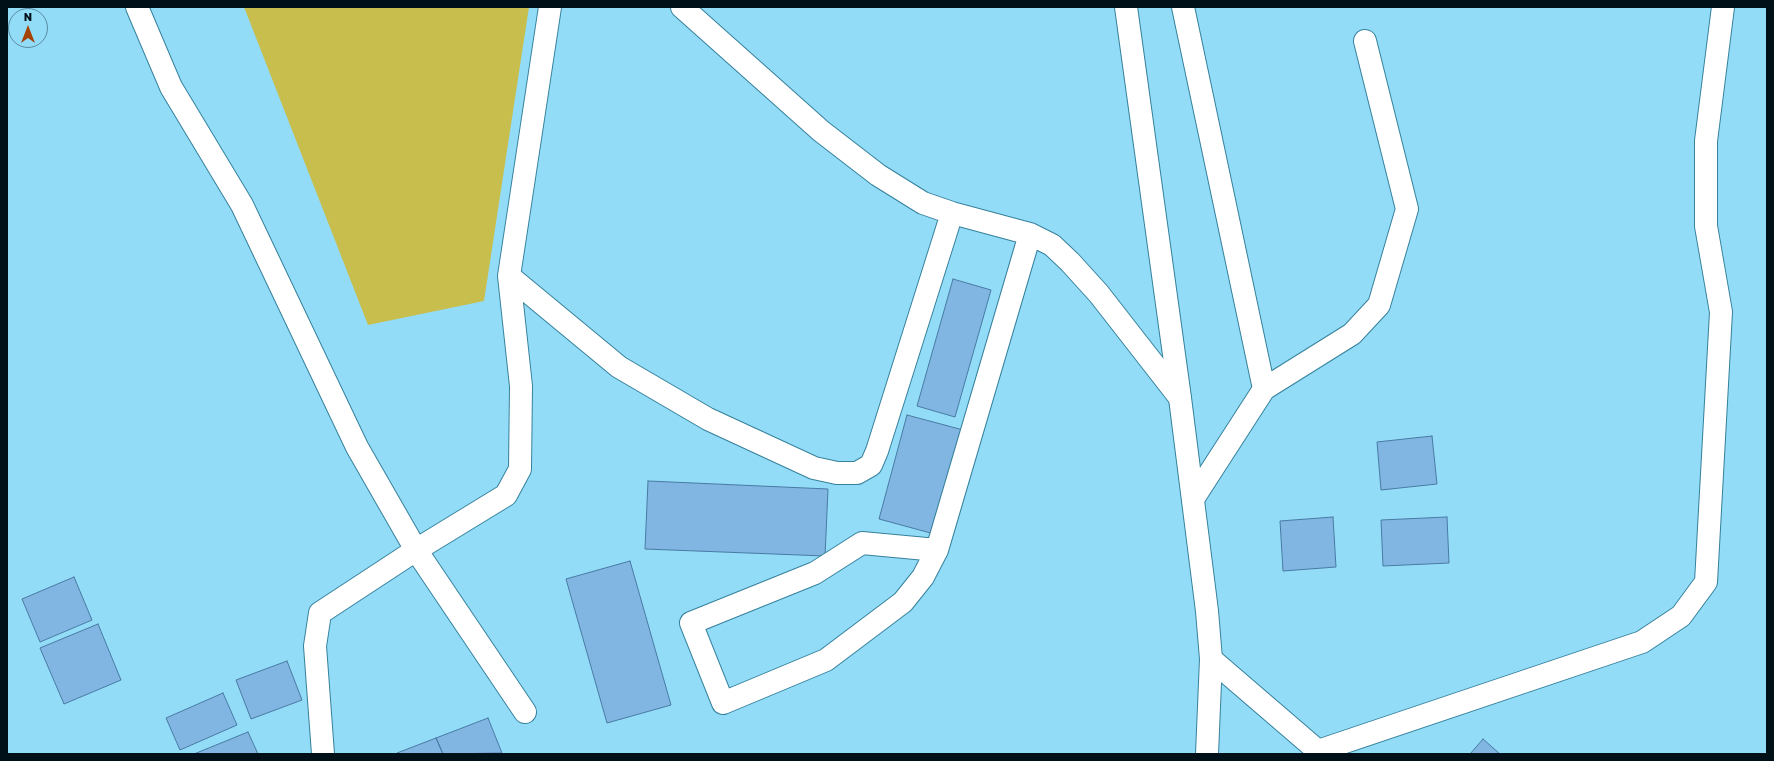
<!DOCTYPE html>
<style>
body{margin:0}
#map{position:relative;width:1774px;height:761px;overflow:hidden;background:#92dcf8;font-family:"Golos Text",sans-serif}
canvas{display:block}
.frame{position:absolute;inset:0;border:8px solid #001018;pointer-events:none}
.north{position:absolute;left:8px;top:8px;width:40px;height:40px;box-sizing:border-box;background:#92dcf8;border:1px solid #588a9e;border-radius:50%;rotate:0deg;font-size:11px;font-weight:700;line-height:16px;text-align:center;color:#001018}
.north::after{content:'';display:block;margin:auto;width:14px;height:18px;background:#a44105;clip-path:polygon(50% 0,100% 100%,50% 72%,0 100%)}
</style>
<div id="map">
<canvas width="1774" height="761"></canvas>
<div class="frame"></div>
<div class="north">N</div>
</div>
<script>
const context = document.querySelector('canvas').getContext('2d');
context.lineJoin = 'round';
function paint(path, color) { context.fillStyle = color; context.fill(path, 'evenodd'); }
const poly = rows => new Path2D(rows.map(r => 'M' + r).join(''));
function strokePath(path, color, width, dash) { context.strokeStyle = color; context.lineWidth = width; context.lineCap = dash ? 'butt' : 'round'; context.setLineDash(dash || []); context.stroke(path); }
const green = poly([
 [244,7,529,7,484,301,368,325]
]);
const building = poly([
 [953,279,991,290,955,417,917,406,953,279],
 [907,415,967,431,938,535,879,519,907,415],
 [1432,436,1437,484,1381,490,1377,442,1432,436],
 [648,481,828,489,825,556,645,549,648,481],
 [1333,517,1336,567,1283,571,1280,521,1333,517],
 [1447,517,1449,563,1383,566,1381,520,1447,517],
 [630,561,671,705,607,723,566,579,630,561],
 [74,577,92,620,40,642,22,599,74,577],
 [98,624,121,680,64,704,40,648,98,624],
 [287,661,302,700,251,719,236,680,287,661],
 [223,693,237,725,180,750,166,718,223,693],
 [488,718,502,753,443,754,436,738,488,718],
 [248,732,258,754,194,754,248,732],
 [436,738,443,754,397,754,397,753,436,738],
 [1483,739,1500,754,1470,754,1483,739]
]);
const minor = poly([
 [137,7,171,87,242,205,357,447,416,550,525,712],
 [682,7,821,131,878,175,923,203,952,213,1030,234,1052,245,1070,262,1099,294,1180,398],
 [1183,7,1264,389],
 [509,276,619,367,708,419,814,468,837,473,857,473,871,465,877,451,952,213],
 [1193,499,1264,389,1352,334,1379,305,1407,209,1365,41],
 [937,550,862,543,815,573,691,623,723,703,826,660,903,602,923,577,937,550,1030,234],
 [1211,659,1318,751,1642,642,1681,616,1706,582,1721,312,1706,226,1706,141,1723,7],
 [323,754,315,646,320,613,416,550,506,495,520,469,521,386,509,276,550,7]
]);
const major = poly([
 [1126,7,1180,398,1207,611,1211,659,1207,754]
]);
paint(green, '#c8be4e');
paint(building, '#82b6e2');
strokePath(building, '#487aa3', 1);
strokePath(minor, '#36819b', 24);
strokePath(major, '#36819b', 24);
strokePath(minor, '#fff', 22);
strokePath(major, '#fff', 22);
</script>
